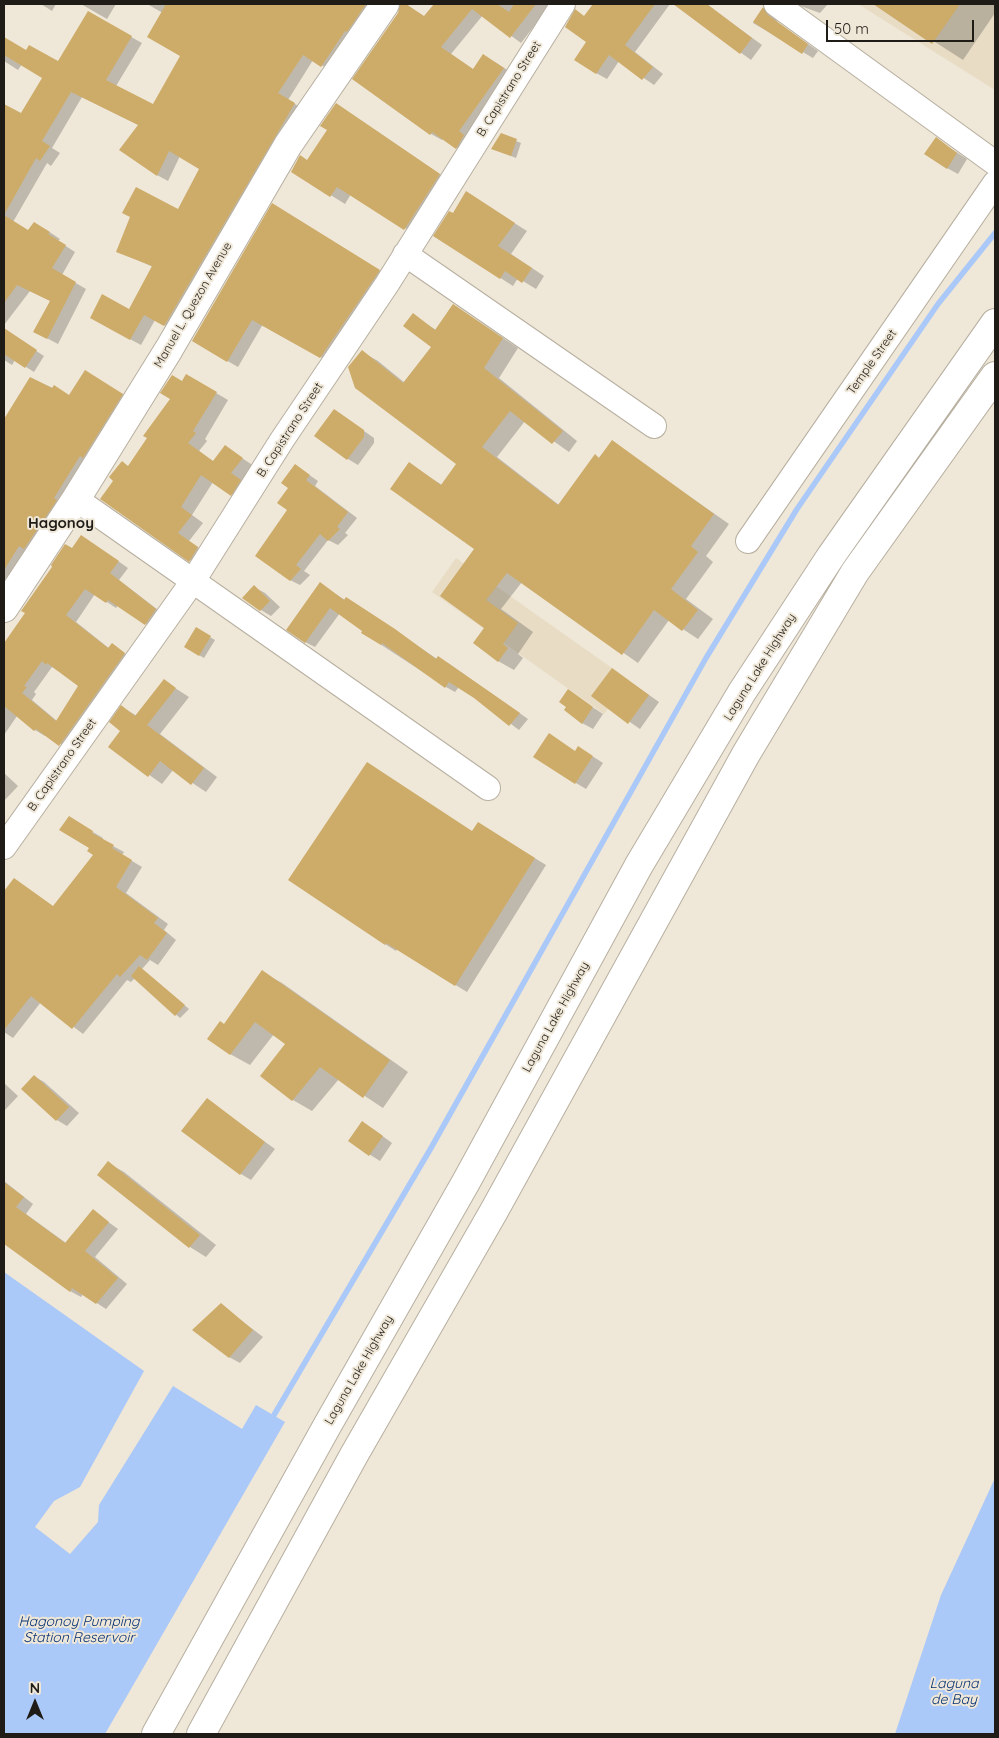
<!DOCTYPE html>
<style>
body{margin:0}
#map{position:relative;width:999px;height:1738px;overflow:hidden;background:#efe7d7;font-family:Quicksand,sans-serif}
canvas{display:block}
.frame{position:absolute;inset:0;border:5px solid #1f1c17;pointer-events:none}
.north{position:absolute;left:10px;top:1678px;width:50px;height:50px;-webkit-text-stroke:4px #efe7d7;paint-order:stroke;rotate:0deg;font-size:14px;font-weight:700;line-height:20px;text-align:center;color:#1f1c17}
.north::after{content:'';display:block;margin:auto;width:18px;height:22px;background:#1f1c17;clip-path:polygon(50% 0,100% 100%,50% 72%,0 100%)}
.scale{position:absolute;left:826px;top:20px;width:148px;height:22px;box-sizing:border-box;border:2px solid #1f1c17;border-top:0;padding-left:6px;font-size:15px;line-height:18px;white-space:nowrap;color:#1f1c17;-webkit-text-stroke:4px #efe7d7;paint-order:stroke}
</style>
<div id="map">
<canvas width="999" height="1738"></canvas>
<div class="frame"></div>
<div class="north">N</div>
<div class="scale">50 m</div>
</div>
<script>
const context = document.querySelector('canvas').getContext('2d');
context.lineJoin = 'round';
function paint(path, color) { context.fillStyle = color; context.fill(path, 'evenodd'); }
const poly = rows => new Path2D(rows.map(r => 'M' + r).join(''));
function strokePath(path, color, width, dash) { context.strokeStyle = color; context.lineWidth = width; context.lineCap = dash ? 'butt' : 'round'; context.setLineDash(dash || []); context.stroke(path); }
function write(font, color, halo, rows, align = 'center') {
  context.font = font + ' Quicksand,sans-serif'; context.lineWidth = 4; context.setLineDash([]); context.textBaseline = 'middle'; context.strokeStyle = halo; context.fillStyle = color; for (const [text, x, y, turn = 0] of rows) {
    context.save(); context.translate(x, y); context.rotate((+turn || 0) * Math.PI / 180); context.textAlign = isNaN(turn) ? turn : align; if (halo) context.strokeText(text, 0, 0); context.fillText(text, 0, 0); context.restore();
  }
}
const built = poly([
 [858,4,995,4,995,90],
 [456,558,629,680,604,714,432,592]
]);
const water = poly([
 [4,1272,144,1371,80,1487,54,1501,35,1527,70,1554,98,1522,99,1505,173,1386,242,1429,256,1405,285,1422,105,1734,4,1734],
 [995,1478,995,1734,895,1734,941,1595]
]);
const shadow = poly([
 [41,4,56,4,52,11],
 [81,4,116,4,107,19],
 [147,4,381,4,333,72,313,60,288,100,305,110,175,331,155,320,141,345,102,324,130,310,153,267,118,251,178,211,201,168,180,156,168,181,157,175,139,125,82,97,52,148,60,153,51,166,47,163,13,222,29,232,45,229,60,239,58,241,75,252,62,275,86,289,58,344,35,332,51,301,30,291,4,325,4,105,21,115,44,77,22,64,18,70,4,61,4,39,26,52,58,63,88,13,142,43,116,86,153,106,182,55,163,13],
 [400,4,425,17,436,4,562,4,538,21,521,43,483,15,451,54,474,70,495,62,515,75,467,154,443,139,442,140,431,134,354,79,399,13],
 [595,4,670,4,635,52,663,74,654,85,619,61,607,79,596,73,588,41,576,11,585,17],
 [674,4,706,4,762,45,751,60],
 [795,4,828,4,820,13],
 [876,4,995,4,995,13,963,60],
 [763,8,773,14,778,23,818,51,813,58,753,23],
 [350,113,453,183,419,237,351,194,345,204,292,171,308,161,328,130],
 [501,135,521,143,516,158,493,149],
 [936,139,967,159,958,174,947,168],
 [479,201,527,231,511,254,544,276,536,289,518,278,513,286,435,236,453,215],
 [282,211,389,277,331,363,263,324,238,367,193,341],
 [453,305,518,348,499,378,577,441,569,452,525,421,497,457,559,505,612,442,729,524,706,556,713,562,686,599,713,619,698,639,669,620,638,663,522,582,501,609,533,632,518,654,523,658,514,670,498,661,486,628,476,549,409,464,442,485,458,464,362,352,378,361,405,383,433,347,413,315,436,330],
 [4,330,44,356,34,372,15,360,12,365,4,360],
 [187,376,228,400,205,439,207,441,199,451,214,462,225,447,254,466,243,501,213,482,192,515,203,523,189,541,209,555,201,567,190,560,129,467],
 [31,378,70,396,95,378,133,400,4,601,4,422],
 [334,410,374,438,374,443,358,465,348,459],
 [295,465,318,481,315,486,357,518,345,533,348,535,338,545,328,540,304,571,310,575,300,585,290,580,289,510,290,488],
 [92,543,128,568,119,580,166,616,156,630,118,605,116,608,95,594,76,622,110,649,112,645,134,660,70,750,46,734,45,736,35,730,17,716,4,735,4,645,73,550],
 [52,667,80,685,57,721,32,700,36,694,34,692],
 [320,584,345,600,356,604,437,659,448,663,528,719,519,730,475,697,459,687,455,692,446,687,363,633,364,630,340,613,315,647,305,642],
 [254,587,265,593,280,607,271,616,261,610],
 [196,629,215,640,204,658,185,647],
 [612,669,659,702,640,729,592,696],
 [164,681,189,697,160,734,217,777,206,792,173,770,162,784,110,747,122,731,122,707,137,716],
 [568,691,603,714,593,729,582,723,568,707],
 [576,751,589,754,603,763,586,789,576,783],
 [4,773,18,786,4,801],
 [69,818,103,838,102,840,124,852,122,855,142,867,126,893,168,924,164,930,176,940,158,965,150,960,142,969,189,1009,180,1018,135,978,131,982,127,980,83,1034,41,1002,13,1038,4,1032,4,894,15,880,54,907,95,855],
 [489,830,546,865,467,992,397,949,396,951,385,944,289,880,473,832],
 [262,972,282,983,408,1072,383,1108,339,1079,312,1111,293,1100,287,1043,274,1034,250,1065,230,1054,224,1025],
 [34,1076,44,1082,79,1113,67,1126,57,1120,22,1089],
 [4,1083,18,1096,5,1110,4,1109],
 [207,1100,275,1149,251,1180,241,1174],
 [373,1129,392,1143,380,1161,369,1154],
 [108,1163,124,1172,216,1245,206,1257,190,1247,99,1175],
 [4,1181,33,1204,26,1214,66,1243,93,1211,118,1229,95,1257,127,1284,106,1309,83,1294,81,1297,70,1291,4,1236],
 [221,1305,263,1337,240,1363,229,1357]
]);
const stream = poly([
 [274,1415,431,1148,706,658,797,509,938,304,995,233]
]);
const building = poly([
 [166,4,366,4,347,32,345,31,321,67,303,55,278,93,295,103,164,326,144,315,130,340,90,318,102,294,129,309,152,266,116,252,130,217,122,213,136,187,178,209,199,169,169,151,157,176,119,150,138,125,71,92,42,141,50,146,40,161,36,158,4,215,4,104,21,113,42,78,4,55,4,37,26,50,29,45,58,61,88,11,132,36,106,80,153,104,180,56,147,37],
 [400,4,406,4,424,16,434,4,497,4,509,12,514,4,536,4,510,38,472,9,441,47,473,69,483,54,504,68,459,131,464,135,456,149,432,132,430,135,352,79,398,13],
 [593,4,655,4,625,45,653,67,642,80,609,55,596,74,574,60,586,42,565,27,575,9,584,16],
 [673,4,707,4,752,38,740,54],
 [873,4,960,4,932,44],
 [763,7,768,15,808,44,802,54,753,22],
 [336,103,440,174,404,230,337,187,330,197,291,172,300,155,307,160,327,130,320,126],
 [501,133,517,139,511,156,491,149],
 [936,137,957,153,947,169,924,154],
 [466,191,515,223,498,246,532,268,522,283,505,271,500,279,433,236,449,211,453,213],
 [272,203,380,270,320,358,252,320,227,362,192,341],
 [4,215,28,230,34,222,50,232,48,234,66,245,52,268,76,282,47,339,33,332,50,301,17,285,4,303],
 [453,304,503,338,484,368,563,431,552,444,510,411,482,447,558,505,595,454,599,458,612,440,714,514,691,546,698,552,671,589,698,610,682,631,654,610,622,655,507,573,486,600,518,623,503,644,508,648,498,662,473,643,484,628,440,596,474,549,390,489,409,462,441,485,456,464,355,388,348,367,362,350,403,383,431,347,403,326,413,313,435,330],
 [4,328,37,350,25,368,4,354],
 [85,370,123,394,83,458,80,456,54,498,57,500,24,549,19,546,4,570,4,419,30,377,52,388,54,385,69,395],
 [186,374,217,392,193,431,196,433,188,443,213,461,225,445,243,458,231,473,241,480,231,496,201,475,181,507,192,515,178,533,198,547,189,562,100,499,113,481,109,477,122,461,128,466,147,438,143,436,170,399,160,393,172,375,182,381],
 [334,409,364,430,364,437,347,460,314,436],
 [295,464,310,475,306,480,348,512,337,527,340,529,328,541,320,534,296,565,301,569,290,581,255,556,287,510,277,503,288,488,281,483],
 [81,535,119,561,110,573,156,609,145,625,108,600,106,603,85,589,66,615,108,648,112,643,125,653,59,746,36,729,34,731,4,706,4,643,25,613,21,611,52,567,51,565,65,544,72,548],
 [42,661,46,665,47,663,78,686,56,721,22,693,27,687,24,686],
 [320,582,344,600,346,597,395,629,436,659,438,656,520,713,509,726,474,698,449,682,445,688,382,643,381,645,361,633,362,631,330,608,305,643,286,630],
 [254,585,270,601,260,611,242,598],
 [196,627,211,636,199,656,184,647],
 [612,668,649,695,628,724,591,696],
 [164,679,176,688,147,725,204,768,191,785,160,761,148,777,108,747,120,731,109,722,121,705,135,716],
 [568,689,593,707,582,724,564,710,566,707,559,702],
 [549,733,575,751,578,746,593,756,575,784,533,757],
 [367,762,472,831,478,822,535,858,455,986,386,943,385,945,288,880],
 [69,816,93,831,92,833,114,845,112,848,132,860,116,887,158,918,154,923,167,933,147,960,140,955,120,977,117,974,72,1029,31,996,4,1030,4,891,14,878,53,906,93,855,87,851,89,848,59,830],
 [139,966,185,1005,175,1016,131,976],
 [262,970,390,1060,363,1098,320,1067,292,1101,260,1076,285,1044,255,1022,230,1055,207,1039,220,1021,224,1024],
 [34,1075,69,1107,56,1121,21,1089],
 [207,1098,265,1142,240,1175,181,1131],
 [362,1121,383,1136,369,1156,348,1141],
 [108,1161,200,1235,189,1248,97,1175],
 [4,1182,24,1197,16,1207,65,1243,93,1209,109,1222,85,1251,118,1278,96,1304,72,1288,70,1292,4,1244],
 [221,1303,253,1330,229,1358,192,1330]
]);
const street = poly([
 [776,4,995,163],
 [405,254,654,426],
 [76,499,488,788],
 [748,541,995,183],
 [4,847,193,581,282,440,387,284,563,4]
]);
const secondary = poly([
 [4,608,76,499,169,349,288,145,385,4]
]);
const primary = poly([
 [156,1734,327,1426,466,1182,639,865,742,692,831,556,995,323],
 [201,1734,354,1455,494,1211,746,754,855,572,995,376]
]);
const streetNames = [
 ["B. Capistrano Street",509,89,-58],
 ["Manuel L. Quezon Avenue",193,305,-60],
 ["Temple Street",872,362,-55],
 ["B. Capistrano Street",290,430,-57],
 ["Laguna Lake Highway",760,667,-58],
 ["B. Capistrano Street",62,765,-55],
 ["Laguna Lake Highway",556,1017,-61],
 ["Laguna Lake Highway",359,1370,-60]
];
const waterNames = [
 ["Hagonoy Pumping",79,1622],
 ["Station Reservoir",79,1638],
 ["Laguna",954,1684],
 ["de Bay",954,1700]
];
const quarterNames = [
 ["Hagonoy",61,523]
];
paint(built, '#e8dcc5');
paint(water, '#aac8f8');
paint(shadow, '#0003');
strokePath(stream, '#aac8f8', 5.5);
paint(building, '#cdab68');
strokePath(street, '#b7afa0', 26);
strokePath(secondary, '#b7afa0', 30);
strokePath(primary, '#b7afa0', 30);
strokePath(street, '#fff', 24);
strokePath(secondary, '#fff', 28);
strokePath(primary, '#fff', 28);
write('12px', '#1f1c17', '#efe7d7', streetNames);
write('italic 14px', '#073275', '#efe7d7', waterNames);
write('bold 15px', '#1f1c17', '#efe7d7', quarterNames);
</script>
